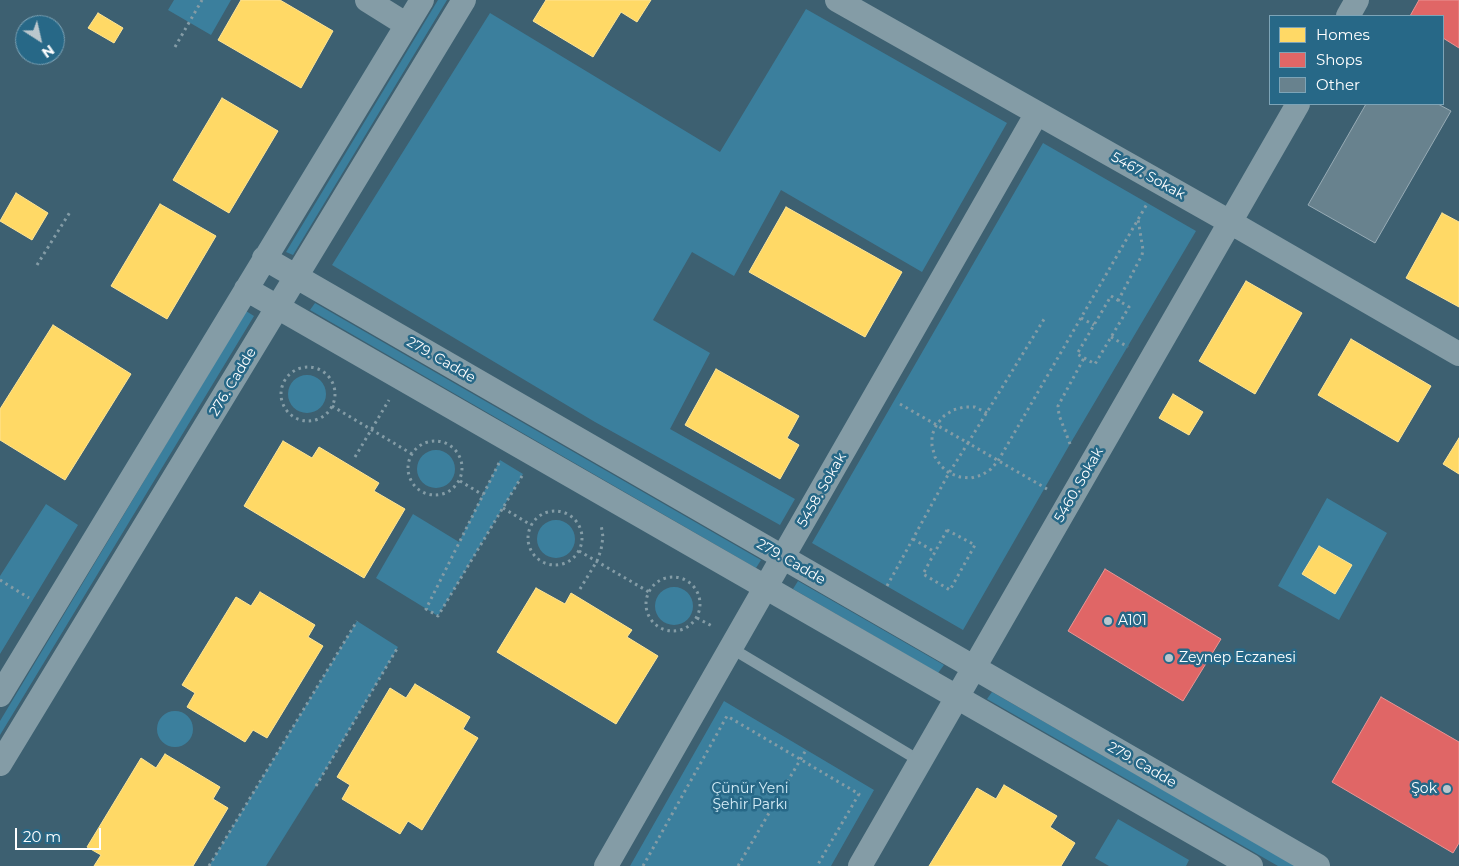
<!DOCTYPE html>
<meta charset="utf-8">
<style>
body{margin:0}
#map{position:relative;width:1459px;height:866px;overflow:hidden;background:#3d6071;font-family:Montserrat,sans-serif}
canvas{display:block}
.legend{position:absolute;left:1269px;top:15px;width:175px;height:90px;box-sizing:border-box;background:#276887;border:1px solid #7da4b7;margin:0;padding:6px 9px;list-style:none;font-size:15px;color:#fff}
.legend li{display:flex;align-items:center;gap:10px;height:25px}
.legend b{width:25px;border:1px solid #7da4b7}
.north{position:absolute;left:15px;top:15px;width:50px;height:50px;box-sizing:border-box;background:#276887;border:1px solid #7da4b7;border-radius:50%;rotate:145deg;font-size:14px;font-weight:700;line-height:20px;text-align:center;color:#fff}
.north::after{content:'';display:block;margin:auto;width:18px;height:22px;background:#bbc7cd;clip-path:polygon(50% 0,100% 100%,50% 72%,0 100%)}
.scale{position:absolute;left:15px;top:828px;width:86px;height:22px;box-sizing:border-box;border:2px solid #fff;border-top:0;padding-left:6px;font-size:15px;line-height:18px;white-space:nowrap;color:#fff;-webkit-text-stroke:4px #276887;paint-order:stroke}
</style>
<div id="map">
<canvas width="1459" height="866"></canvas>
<ul class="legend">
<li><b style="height:14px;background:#ffd966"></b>Homes</li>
<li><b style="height:14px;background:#e06666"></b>Shops</li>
<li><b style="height:14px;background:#68828e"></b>Other</li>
</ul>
<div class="north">N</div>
<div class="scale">20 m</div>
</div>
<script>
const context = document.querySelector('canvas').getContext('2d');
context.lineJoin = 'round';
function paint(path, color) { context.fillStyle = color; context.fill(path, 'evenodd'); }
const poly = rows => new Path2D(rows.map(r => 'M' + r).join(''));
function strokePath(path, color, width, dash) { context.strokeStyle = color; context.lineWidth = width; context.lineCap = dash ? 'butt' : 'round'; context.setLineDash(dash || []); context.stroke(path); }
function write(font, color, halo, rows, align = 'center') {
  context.font = font + ' Montserrat,sans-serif'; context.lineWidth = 5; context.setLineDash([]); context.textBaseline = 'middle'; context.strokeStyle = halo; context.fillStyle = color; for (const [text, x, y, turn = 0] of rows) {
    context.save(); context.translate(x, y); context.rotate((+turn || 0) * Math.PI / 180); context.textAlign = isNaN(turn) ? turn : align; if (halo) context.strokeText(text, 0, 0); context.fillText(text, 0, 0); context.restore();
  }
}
const green = poly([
 [174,0,231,0,211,35,168,10],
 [438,0,447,0,293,255,286,252],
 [806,9,1007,123,922,272,781,190,734,276,692,252,653,320,710,353,670,429,795,499,780,525,595,422,332,265,490,13,720,152],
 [1043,143,1196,231,1070,444,963,630,812,543],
 [315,303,761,560,756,568,310,310],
 [246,311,254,316,0,735,0,721],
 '288 394a19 19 0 1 1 38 0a19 19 0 1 1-38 0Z',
 '417 469a19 19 0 1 1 38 0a19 19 0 1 1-38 0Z',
 [500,460,523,474,438,616,376,578,413,514,459,542],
 [1327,498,1387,533,1339,620,1278,586],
 [46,504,78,525,0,654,0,576],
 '537 539a19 19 0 1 1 38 0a19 19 0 1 1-38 0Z',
 [798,581,944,665,938,673,793,589],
 '655 606a19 19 0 1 1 38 0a19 19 0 1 1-38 0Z',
 [357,621,398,647,316,786,266,866,209,866],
 [992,692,1296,866,1278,866,987,699],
 [724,701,874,790,831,866,630,866],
 '157 729a18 18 0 1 1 36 0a18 18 0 1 1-36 0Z',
 [1118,819,1189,860,1186,866,1109,866,1095,858]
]);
const homes = poly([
 [241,0,280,0,333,31,301,88,218,40,241,0],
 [546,0,651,0,637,22,621,12,593,57,533,21,546,0],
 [98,13,123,28,114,43,88,28,98,13],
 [222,98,278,131,229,213,173,180,222,98],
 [16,193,48,213,32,240,0,221,16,193],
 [160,204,216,236,167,319,111,286,160,204],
 [786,207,902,272,865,337,749,272,786,207],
 [1442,213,1459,222,1459,307,1406,278,1442,213],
 [1246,281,1302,313,1255,394,1199,361,1246,281],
 [53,325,131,374,65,480,0,440,0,409,53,325],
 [1351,339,1431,386,1398,442,1318,395,1351,339],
 [716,369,799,416,787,438,799,445,780,479,685,425,716,369],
 [1173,394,1203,412,1189,435,1159,418,1173,394],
 [1459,438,1459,474,1443,464,1459,438],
 [283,441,312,458,319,447,379,483,374,491,405,509,364,578,244,506,283,441],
 [1319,546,1352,565,1335,594,1302,574,1319,546],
 [536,588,565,604,571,593,632,630,627,637,658,656,616,724,497,652,536,588],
 [260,592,315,625,308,637,323,646,267,738,253,730,245,742,187,707,195,693,182,685,236,597,251,606,260,592],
 [415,684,470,717,463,729,478,738,422,830,408,821,400,834,342,799,350,785,337,777,390,688,406,698,415,684],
 [165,754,220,787,213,799,228,808,193,866,94,866,101,855,87,847,141,758,156,768,165,754],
 [1004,785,1057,816,1050,827,1075,843,1061,866,929,866,977,788,996,799,1004,785]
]);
const shops = poly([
 [1419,0,1459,0,1459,48,1443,38,1443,16,1410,16,1419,0],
 [1105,569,1221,639,1183,701,1068,631,1105,569],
 [1381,697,1459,742,1459,843,1453,853,1332,782,1381,697]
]);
const building = poly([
 [1366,104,1438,104,1451,111,1375,243,1308,205,1366,104]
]);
const path = poly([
 [175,47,202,0],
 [37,265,70,212],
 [1111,296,1129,307,1095,364,1077,354,1111,296],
 [1118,301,1142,255,1143,250,1138,219],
 [1081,318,1094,325],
 [1111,337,1128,347],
 '281 394a27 27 0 1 1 54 0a27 27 0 1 1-54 0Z',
 [900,404,968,443,1046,316],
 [332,406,412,454],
 [987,413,975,407,964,407,953,410,944,416,937,424,932,435,932,446,935,457,941,466,949,473,960,477,971,478,982,475,991,469,998,461,1147,204],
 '408 468a27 27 0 1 1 54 0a27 27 0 1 1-54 0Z',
 [1070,444,1059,415,1058,406,1084,358],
 [355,457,389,400],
 [499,463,426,609,438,616,522,476],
 [460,481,483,495],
 [503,508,531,525],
 '528 538a27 27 0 1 1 54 0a27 27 0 1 1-54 0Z',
 [947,530,975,545,950,590,923,574,947,530],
 [913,539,935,552],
 [579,551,649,592],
 '646 604a27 27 0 1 1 54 0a27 27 0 1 1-54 0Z',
 [0,580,29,598],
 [887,586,949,473,968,443,1047,489],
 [580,589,597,561,601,550,603,537,601,524],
 [697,618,712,626],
 [316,786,398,647],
 [209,866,357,621],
 [643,866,727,716,859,794,817,866],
 [738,866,806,750]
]);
const lane = poly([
 [731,648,920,761]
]);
const street = poly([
 [367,0,407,25],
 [837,0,1230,222,1459,354],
 [1348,16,1357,0],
 [264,258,1318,866],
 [246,289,1251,866],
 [0,695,422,0],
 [0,764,464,0],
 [606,866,1037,113],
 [860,866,1298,104]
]);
const markers = [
 [1108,621,5,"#bbc7cd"],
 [1169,658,5,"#bbc7cd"],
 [1447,789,5,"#bbc7cd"]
];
const streetNames = [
 ["5467. Sokak",1148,176,29],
 ["279. Cadde",441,360,30],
 ["276. Cadde",233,382,-59],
 ["5460. Sokak",1079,485,-60],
 ["5458. Sokak",822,490,-60],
 ["279. Cadde",791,562,30],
 ["279. Cadde",1142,765,30]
];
const poiNames = [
 ["A101",1118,621],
 ["Zeynep Eczanesi",1179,658],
 ["Şok",1437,789,"right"]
];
const parkNames = [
 ["Çünür Yeni",750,789],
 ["Şehir Parkı",750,805]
];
paint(green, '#3b7f9d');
paint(homes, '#ffd966');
strokePath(homes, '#ffe494', 1);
paint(shops, '#e06666');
strokePath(shops, '#e99494', 1);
paint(building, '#68828e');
strokePath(building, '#97abb5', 1);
strokePath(path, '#849ca6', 3, [2.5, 4]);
strokePath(lane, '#849ca6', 11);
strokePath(street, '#849ca6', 24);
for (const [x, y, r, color] of markers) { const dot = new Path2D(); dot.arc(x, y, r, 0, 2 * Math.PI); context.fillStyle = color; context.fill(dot); strokePath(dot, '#276887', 2); }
write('14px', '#fff', '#276887', streetNames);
write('14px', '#fff', '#276887', poiNames, 'left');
write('14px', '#d6edf7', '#276887', parkNames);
</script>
